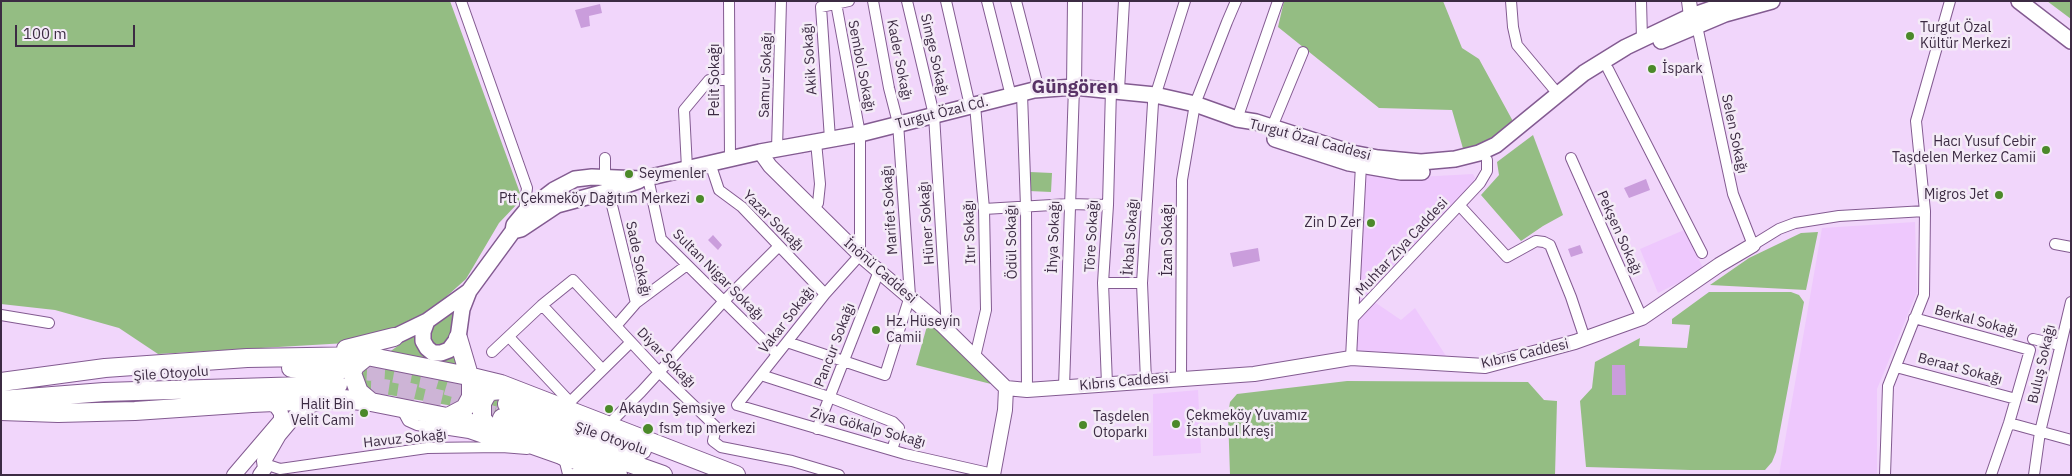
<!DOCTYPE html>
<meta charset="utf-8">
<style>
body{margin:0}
#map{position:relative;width:2072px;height:476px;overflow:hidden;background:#f1d6fb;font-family:"IBM Plex Sans",sans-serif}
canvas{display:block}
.frame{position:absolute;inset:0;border:2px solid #3c2b43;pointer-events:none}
.scale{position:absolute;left:15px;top:25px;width:120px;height:22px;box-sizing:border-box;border:2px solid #3c2b43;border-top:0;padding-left:6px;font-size:15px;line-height:18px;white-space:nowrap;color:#3c2b43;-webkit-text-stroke:4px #f4ebf7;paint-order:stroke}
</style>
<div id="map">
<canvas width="2072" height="476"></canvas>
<div class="frame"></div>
<div class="scale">100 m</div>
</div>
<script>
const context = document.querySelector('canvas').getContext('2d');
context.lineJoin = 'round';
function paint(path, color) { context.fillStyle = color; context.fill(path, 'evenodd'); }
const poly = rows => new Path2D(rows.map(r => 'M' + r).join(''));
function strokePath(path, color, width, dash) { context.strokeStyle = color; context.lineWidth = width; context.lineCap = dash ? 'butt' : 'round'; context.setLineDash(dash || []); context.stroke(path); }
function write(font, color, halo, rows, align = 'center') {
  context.font = font + ' "IBM Plex Sans",sans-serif'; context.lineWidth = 5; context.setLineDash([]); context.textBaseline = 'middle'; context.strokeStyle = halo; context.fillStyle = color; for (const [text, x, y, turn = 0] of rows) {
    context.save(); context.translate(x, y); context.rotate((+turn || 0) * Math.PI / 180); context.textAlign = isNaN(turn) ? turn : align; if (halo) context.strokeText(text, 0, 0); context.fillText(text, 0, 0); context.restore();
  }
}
const built = poly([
 [1364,170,1418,177,1473,174,1479,185,1373,301,1401,320,1415,308,1446,356,1443,361,1353,355],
 [1915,222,1917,292,1877,389,1877,475,1779,475,1822,228],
 [1684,230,1704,270,1658,293,1640,249],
 [1198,390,1201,453,1153,456,1153,394]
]);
const green = poly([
 [1,1,450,1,520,193,519,202,499,223,466,279,428,313,364,342,158,354,119,328,55,310,1,304],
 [1284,1,1443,1,1462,48,1479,59,1515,125,1464,152,1452,110,1379,108,1278,27],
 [2047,1,2071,1,2071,19],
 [1533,135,1563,215,1543,226,1521,241,1481,195,1499,175,1497,162],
 [1030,172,1052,173,1051,192,1029,191],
 [1818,232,1806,290,1710,285,1749,258,1801,233],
 [1709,292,1791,292,1799,295,1804,302,1776,452,1772,462,1765,470,1690,470,1586,467,1580,401,1592,388,1595,362,1640,338,1639,346,1687,348,1690,325,1672,324,1672,319],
 [457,306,452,341,436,349,431,344,429,331,433,325],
 [929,319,995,385,916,365],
 [417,332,420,349,457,350,462,368,388,353],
 [375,364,462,378,467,398,453,406,372,392,364,385,360,377,367,367],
 [1347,381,1528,382,1544,400,1557,401,1555,475,1230,475,1228,414,1230,402,1237,394],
 [511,395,493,420,487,411,493,396]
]);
const water = poly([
 [600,4,602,13,589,16,590,26,581,28,575,10],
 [1646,179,1650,190,1629,198,1624,188],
 [713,235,722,245,718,250,708,240],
 [1580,245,1583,253,1571,257,1568,249],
 [1258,248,1260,261,1233,267,1230,253],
 [1612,365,1625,365,1626,395,1612,395]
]);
const highwayTunnel = poly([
 [340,370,391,373,423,379,507,404],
 [344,386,377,387,410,392,453,402,502,418]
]);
const street = poly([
 [461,1,527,188,524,213],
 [729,1,730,158],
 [907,1,934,115,947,329],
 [946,1,970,106],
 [987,1,1011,96],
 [1016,1,1039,90],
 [1511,1,1513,27,1517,45,1558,94],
 [1641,1,1642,39],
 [836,3,860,134,860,255,825,294,737,405,905,454,993,474],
 [1697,26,1733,194,1753,245,1779,229,1795,223,1839,216,1925,211],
 [1608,69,1702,253],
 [1119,90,1124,1],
 [1022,94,1026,207,1027,390],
 [975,105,984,209,986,310,975,357],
 [1237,119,1278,1],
 [1272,127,1303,52],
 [830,139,821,7,849,1],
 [777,149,781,1],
 [605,158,605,177,636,303,616,326],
 [1571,158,1642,318],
 [710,163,719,190,742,207,825,294],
 [687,168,684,110,709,80,729,80],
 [648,178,661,239,777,354],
 [1460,206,1507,257,1536,241,1544,242,1550,245,1571,297,1585,339],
 [814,209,818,203,820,184,816,142],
 [984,209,1069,204,1108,205],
 [2055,244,2071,247],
 [1103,283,1142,283],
 [636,303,687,265],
 [542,305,602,369],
 [1,315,49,323],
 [1353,318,1361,165],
 [1914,318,2030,350,2009,423,1991,475],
 [509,337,570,402,631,342],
 [2033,339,2060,345],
 [787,342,885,375,910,296,898,123,889,88,873,1],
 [492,352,542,305,573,280,659,372,716,427,713,441,721,447,792,461,839,475],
 [1351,358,1353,318,1480,183,1487,171,1487,160],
 [1896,367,2016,399],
 [761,375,829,397,893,422,899,428,892,450],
 [1181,378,1182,180,1195,104,1227,22,1236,1],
 [1146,381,1142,283,1153,103,1185,1],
 [1107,384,1103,283,1108,205,1111,89],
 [1064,387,1074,87],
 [401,408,408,421,417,425,469,433,498,443],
 [613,420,641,392,724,301,779,246],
 [2009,423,2071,440],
 [817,429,879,271],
 [558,457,565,462,568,474],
 [265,464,280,469,427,448,502,447,527,449],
 [568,475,580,473,586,475],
 [1885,475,1888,386,1924,295,1925,211,1916,121,1950,1],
 [2034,475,2040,432,2071,302]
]);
const secondary = poly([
 [1689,1,1691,16],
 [1074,87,1075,1],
 [760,152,770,166,860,255,943,326,1006,388,1005,410,993,475],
 [1006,388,1027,390,1254,374,1351,358,1485,366,1575,342,1642,318,1719,265,1753,245],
 [234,475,281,420,281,413,276,406,267,402],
 [260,475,265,468,264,461,279,435,300,410,317,403]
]);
const primary = poly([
 [2019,1,2071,41],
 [1661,41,1725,14,1772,1],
 [1275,139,1349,163,1401,172,1422,172],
 [513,231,521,229,557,205,609,191,638,181],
 [427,321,423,332,423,341,427,348,433,353,441,353,449,350,458,338,462,309,469,291,513,231,514,225,524,213,554,190,575,179,592,177,642,179,760,152,860,134,1034,90,1074,87,1155,95,1195,104,1237,119,1256,122,1352,153,1378,158,1421,162,1455,159,1479,153,1496,145,1584,73,1626,47,1691,16,1735,1],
 [394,337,427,321,469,291]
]);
const highway = poly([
 [346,349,394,337],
 [291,368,340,370],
 [1,382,105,368,247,358,367,356,468,376,501,384,736,475],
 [1,400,104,392,338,385],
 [371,402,359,392,352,373,355,366,371,353],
 [507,404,642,450],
 [1,411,58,413,135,411,252,403,343,399,371,402,462,420,618,475],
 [448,417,465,408,471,397,471,382,458,338],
 [502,418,663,475],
 [494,432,482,419,482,403,487,394,492,391,510,389]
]);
const markers = [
 [1910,36,5,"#4b8929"],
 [1652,69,5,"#4b8929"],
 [2046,150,5,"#4b8929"],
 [629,174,5,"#4b8929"],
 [1999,195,5,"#4b8929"],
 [700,199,5,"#4b8929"],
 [1371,223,5,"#4b8929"],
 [876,330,5,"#4b8929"],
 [609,409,5,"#4b8929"],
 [364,413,5,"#4b8929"],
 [1176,424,5,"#4b8929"],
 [1083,425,5,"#4b8929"],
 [648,429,6,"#4b8929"]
];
const poiNames = [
 ["Turgut Özal",1920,28],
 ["Kültür Merkezi",1920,44],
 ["İspark",1662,69],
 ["Hacı Yusuf Cebir",2036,142,"right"],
 ["Taşdelen Merkez Camii",2036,158,"right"],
 ["Seymenler",639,174],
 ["Migros Jet",1989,195,"right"],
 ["Ptt Çekmeköy Dağıtım Merkezi",690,199,"right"],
 ["Zin D Zer",1361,223,"right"],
 ["Hz. Hüseyin",886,322],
 ["Camii",886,338],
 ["Halit Bin",354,405,"right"],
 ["Velit Cami",354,421,"right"],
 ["Akaydın Şemsiye",619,409],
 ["Çekmeköy Yuvamız",1186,416],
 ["İstanbul Kreşi",1186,432],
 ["Taşdelen",1093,417],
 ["Otoparkı",1093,433],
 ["fsm tıp merkezi",659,429]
];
const streetNames = [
 ["Simge Sokağı",934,55,77],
 ["Akik Sokağı",810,59,-94],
 ["Kader Sokağı",899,60,79],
 ["Sembol Sokağı",861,66,79],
 ["Samur Sokağı",766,75,-88],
 ["Pelit Sokağı",715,80,-90],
 ["Turgut Özal Cd.",942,113,-14],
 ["Selen Sokağı",1734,134,78],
 ["Turgut Özal Caddesi",1310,140,15],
 ["Marifet Sokağı",890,210,-94],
 ["Yazar Sokağı",773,221,45],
 ["Hüner Sokağı",927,223,-94],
 ["Itır Sokağı",970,232,-92],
 ["Pekşen Sokağı",1619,233,66],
 ["Töre Sokağı",1092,236,-87],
 ["İhya Sokağı",1054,237,-88],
 ["İkbal Sokağı",1131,237,-86],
 ["İzan Sokağı",1168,240,-90],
 ["Ödül Sokağı",1012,242,-91],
 ["Muhtar Ziya Caddesi",1402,247,-47],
 ["Sade Sokağı",638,259,78],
 ["İnönü Caddesi",880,271,41],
 ["Sultan Nigar Sokağı",718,275,45],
 ["Vakar Sokağı",787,320,-52],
 ["Berkal Sokağı",1976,321,15],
 ["Pancur Sokağı",835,345,-69],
 ["Kıbrıs Caddesi",1525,354,-13],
 ["Diyar Sokağı",666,358,46],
 ["Buluş Sokağı",2042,364,-77],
 ["Beraat Sokağı",1960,369,15],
 ["Şile Otoyolu",171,374,-4],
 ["Kıbrıs Caddesi",1124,382,-5],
 ["Ziya Gökalp Sokağı",868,428,15],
 ["Havuz Sokağı",405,439,-6],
 ["Şile Otoyolu",611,439,19]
];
const districtNames = [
 ["Güngören",1075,88]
];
paint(built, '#eec8fd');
paint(green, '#94bd83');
paint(water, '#ca9ddc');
strokePath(highwayTunnel, '#cdb4d6', 18, [18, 9]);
strokePath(street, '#835b91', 12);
strokePath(secondary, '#835b91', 16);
strokePath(primary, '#835b91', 18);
strokePath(highway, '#835b91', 20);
strokePath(street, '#fff', 10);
strokePath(secondary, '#fff', 14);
strokePath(primary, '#fff', 15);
strokePath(highway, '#fff', 18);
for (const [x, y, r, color] of markers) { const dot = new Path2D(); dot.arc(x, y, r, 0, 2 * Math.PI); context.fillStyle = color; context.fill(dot); strokePath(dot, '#f4ebf7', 2); }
write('14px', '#3c2b43', '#f4ebf7', poiNames, 'left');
write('14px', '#3c2b43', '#f4ebf7', streetNames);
write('bold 19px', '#583266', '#f4ebf7', districtNames);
</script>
